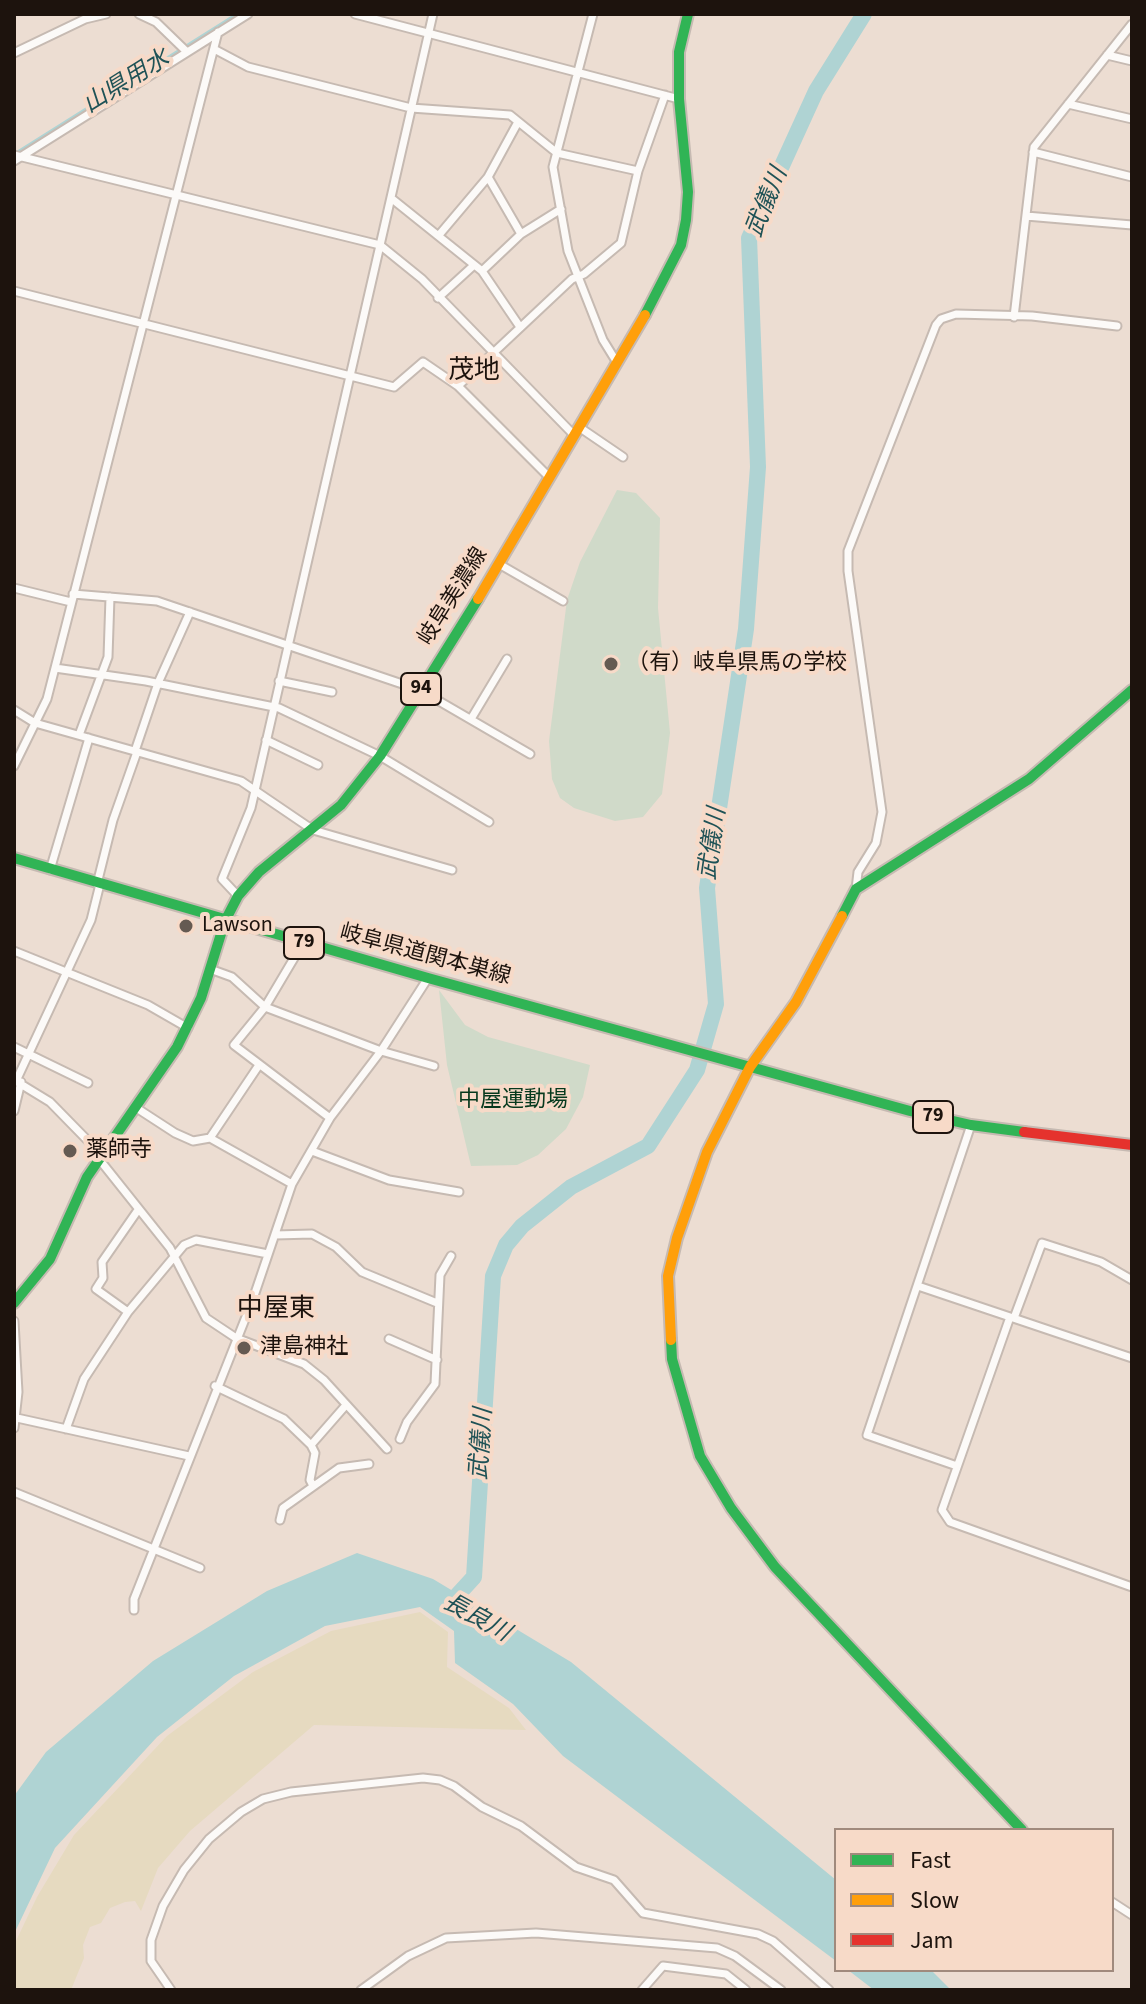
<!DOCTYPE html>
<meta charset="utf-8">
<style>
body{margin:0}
#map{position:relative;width:1146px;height:2004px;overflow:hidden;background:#ecddd2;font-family:"Source Sans 3",sans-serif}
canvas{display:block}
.frame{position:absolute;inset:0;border:16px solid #1d130d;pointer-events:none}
.legend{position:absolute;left:834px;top:1828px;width:280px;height:144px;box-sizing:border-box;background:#f7dac8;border:2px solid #a08a7d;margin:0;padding:10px 14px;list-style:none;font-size:24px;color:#1d130d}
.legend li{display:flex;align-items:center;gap:16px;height:40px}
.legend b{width:40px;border:2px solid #a08a7d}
</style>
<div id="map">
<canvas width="1146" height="2004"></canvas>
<div class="frame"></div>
<ul class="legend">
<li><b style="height:10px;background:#30b455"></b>Fast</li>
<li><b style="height:10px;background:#ff9f0a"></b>Slow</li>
<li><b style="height:10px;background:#e5322d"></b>Jam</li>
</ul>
</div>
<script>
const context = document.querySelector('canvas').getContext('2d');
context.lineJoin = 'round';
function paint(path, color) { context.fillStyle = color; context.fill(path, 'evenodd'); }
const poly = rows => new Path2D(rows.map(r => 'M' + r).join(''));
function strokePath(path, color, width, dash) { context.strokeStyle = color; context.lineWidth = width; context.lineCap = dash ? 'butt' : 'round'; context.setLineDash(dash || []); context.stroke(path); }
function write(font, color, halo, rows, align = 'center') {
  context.font = font + ' "Source Sans 3","Noto Sans JP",sans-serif'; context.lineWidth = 8; context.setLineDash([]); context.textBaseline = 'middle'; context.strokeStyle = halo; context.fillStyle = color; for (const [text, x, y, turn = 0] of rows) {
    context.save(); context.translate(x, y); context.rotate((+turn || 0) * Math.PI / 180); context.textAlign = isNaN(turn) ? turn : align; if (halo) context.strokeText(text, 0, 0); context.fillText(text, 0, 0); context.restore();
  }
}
const green = poly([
 [617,490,636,493,660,518,658,608,670,733,662,794,643,817,615,821,574,808,560,798,552,779,549,741,567,600,580,562],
 [439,990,465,1025,488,1037,590,1065,583,1097,566,1129,538,1155,517,1165,471,1166,447,1065]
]);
const sand = poly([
 [420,1612,448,1632,447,1667,509,1708,526,1730,314,1725,190,1831,158,1868,141,1911,135,1901,125,1902,110,1908,101,1923,90,1927,83,1945,84,1958,71,1990,14,1990,14,1945,37,1897,74,1835,167,1736,253,1672,331,1631]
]);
const water = poly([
 [357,1553,433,1579,571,1662,836,1880,836,1961,563,1756,513,1704,455,1663,454,1631,420,1607,325,1626,234,1676,157,1737,55,1848,14,1934,14,1796,46,1752,153,1661,267,1591],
 [848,1970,931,1970,951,1990,874,1990]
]);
const stream = poly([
 [16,153,237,14]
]);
const river = poly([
 [452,1601,474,1577,493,1276,506,1245,522,1226,571,1187,648,1146,697,1070,716,1004,707,888,746,629,758,467,749,238,816,91,864,14]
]);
const street = poly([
 [139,14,156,22,187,52],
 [355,14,679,99],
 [593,14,553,167,568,251,603,340,616,361],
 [214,49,248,67,411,108,510,115,557,153,638,171],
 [14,53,85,19,106,14],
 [1107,55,1132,61],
 [1068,104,1132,119],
 [1033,152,1132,177],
 [14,155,380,245,422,279,572,433],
 [14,161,248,14],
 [488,177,521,234],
 [391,198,482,271,520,327],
 [1026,216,1132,225],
 [439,235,488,177,518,122],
 [482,271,521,234,561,209],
 [14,291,394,387,423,362,458,386,548,476],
 [438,298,473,266],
 [1014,317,1034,147,1132,24],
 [458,386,572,279,584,274,621,243,638,171,665,95],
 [579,427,623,457],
 [499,564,563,601],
 [14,588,71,602],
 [73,594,157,601,420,690,530,754],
 [55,668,146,681,279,708,380,756,489,822],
 [279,681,332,692],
 [14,710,35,723,241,781,313,830,452,870],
 [471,719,507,659],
 [79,735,108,657,110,597],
 [266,740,318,765],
 [135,751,158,683,190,612],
 [14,766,47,699,218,32],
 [50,870,89,738],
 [97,884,113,820,137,752],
 [856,889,858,872,876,843,882,812,848,571,848,551,936,325,941,319,956,314,1032,316,1117,326],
 [238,896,222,879,251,808,433,14],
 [303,943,265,1007,381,1051,434,1066],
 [14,951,148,1005,188,1028],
 [210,969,232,977,265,1007,234,1045,330,1118],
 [14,1047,88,1083],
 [14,1080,50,1102,95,1148,99,1159,170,1248,206,1318,236,1338,304,1364,324,1380,387,1449],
 [16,1081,91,920,100,884],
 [135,1107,175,1133,193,1141,210,1138,292,1184],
 [14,1111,21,1082],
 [210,1138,259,1065],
 [312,1151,389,1180,459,1192],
 [275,1235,312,1234,336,1247,362,1272,437,1303],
 [918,1286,1132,1358],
 [128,1312,96,1289,103,1278,102,1262,138,1210],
 [1010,1317,942,1510,950,1522,1132,1587],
 [1014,1318,1042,1243,1101,1262,1132,1280],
 [14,1321,18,1392,14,1428],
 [389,1339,437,1360],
 [215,1386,284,1419,311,1445,346,1405],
 [17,1418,189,1456],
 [66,1429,84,1379,128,1312,184,1245,196,1240,268,1254],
 [400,1439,407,1422,435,1384,440,1275,451,1256],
 [311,1445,315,1453,310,1480,313,1486],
 [957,1466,867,1435,971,1125],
 [14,1492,200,1568],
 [280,1520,283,1508,339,1468,369,1464],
 [134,1610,134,1599,253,1299,292,1184,330,1118,381,1051,428,978],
 [1112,1902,1132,1915],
 [171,1990,151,1961,151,1940,163,1906,184,1870,209,1839,241,1812,263,1799,291,1792,423,1778,440,1780,454,1786,482,1807,521,1826,576,1867,614,1880,643,1913,758,1934,773,1941,829,1990],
 [361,1990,408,1956,446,1938,536,1933,717,1948,735,1956,781,1990],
 [642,1990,663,1966,726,1974,746,1990]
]);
const fast = poly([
 [645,315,681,245,686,220,688,192,679,99,679,52,688,14],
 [14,858,428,978,910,1111,971,1125,1024,1132],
 [842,916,856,889,1029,779,1132,690],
 [14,1303,50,1259,87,1177,177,1047,201,998,225,921,238,896,259,872,341,805,380,756,478,599],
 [671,1340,672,1359,700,1456,731,1508,775,1567,1022,1830]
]);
const slow = poly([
 [478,599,645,315],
 [671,1340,668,1276,677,1238,707,1152,750,1067,796,1002,842,916]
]);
const jam = poly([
 [1024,1132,1132,1145]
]);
const markers = [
 [611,664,8,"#655a52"],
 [186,926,8,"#655a52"],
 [70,1151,8,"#655a52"],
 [244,1348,8,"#655a52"]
];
const shields = [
 [421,689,40],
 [304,943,40],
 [933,1117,40]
];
const shieldNames = [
 ["94",421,689],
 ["79",304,943],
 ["79",933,1117]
];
const streetNames = [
 ["岐阜美濃線",454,597,-58],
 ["岐阜県道関本巣線",425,956,15]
];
const poiNames = [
 ["（有）岐阜県馬の学校",627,664],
 ["Lawson",202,926],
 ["薬師寺",86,1151],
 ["津島神社",260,1348]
];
const parkNames = [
 ["中屋運動場",513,1101]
];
const waterNames = [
 ["山県用水",127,83,-32],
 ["武儀川",768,203,-68],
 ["武儀川",714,844,-82],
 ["武儀川",483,1444,-86],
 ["長良川",476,1619,29]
];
const quarterNames = [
 ["茂地",474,372],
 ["中屋東",276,1310]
];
paint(green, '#d0dac9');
paint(sand, '#e6dac0');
paint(water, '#afd3d3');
strokePath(stream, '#afd3d3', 3);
strokePath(river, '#afd3d3', 16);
strokePath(street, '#c6bab2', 11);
strokePath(fast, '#c6bab2', 14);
strokePath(slow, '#c6bab2', 14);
strokePath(jam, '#c6bab2', 14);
strokePath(street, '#fcfaf8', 7);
strokePath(fast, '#30b455', 10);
strokePath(slow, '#ff9f0a', 10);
strokePath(jam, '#e5322d', 10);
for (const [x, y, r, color] of markers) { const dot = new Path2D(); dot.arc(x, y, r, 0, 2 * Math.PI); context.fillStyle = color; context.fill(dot); strokePath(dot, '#f7dac8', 3); }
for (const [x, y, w] of shields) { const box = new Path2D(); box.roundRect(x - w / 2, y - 16, w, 32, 6); context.fillStyle = '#f7dac8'; context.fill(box); strokePath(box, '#1d130d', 2); }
write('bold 20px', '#1d130d', null, shieldNames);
write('22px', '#1d130d', '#f7dac8', streetNames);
write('22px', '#1d130d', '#f7dac8', poiNames, 'left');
write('22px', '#06391d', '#f7dac8', parkNames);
write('italic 24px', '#1f5256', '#f7dac8', waterNames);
write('26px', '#1d130d', '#f7dac8', quarterNames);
</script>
